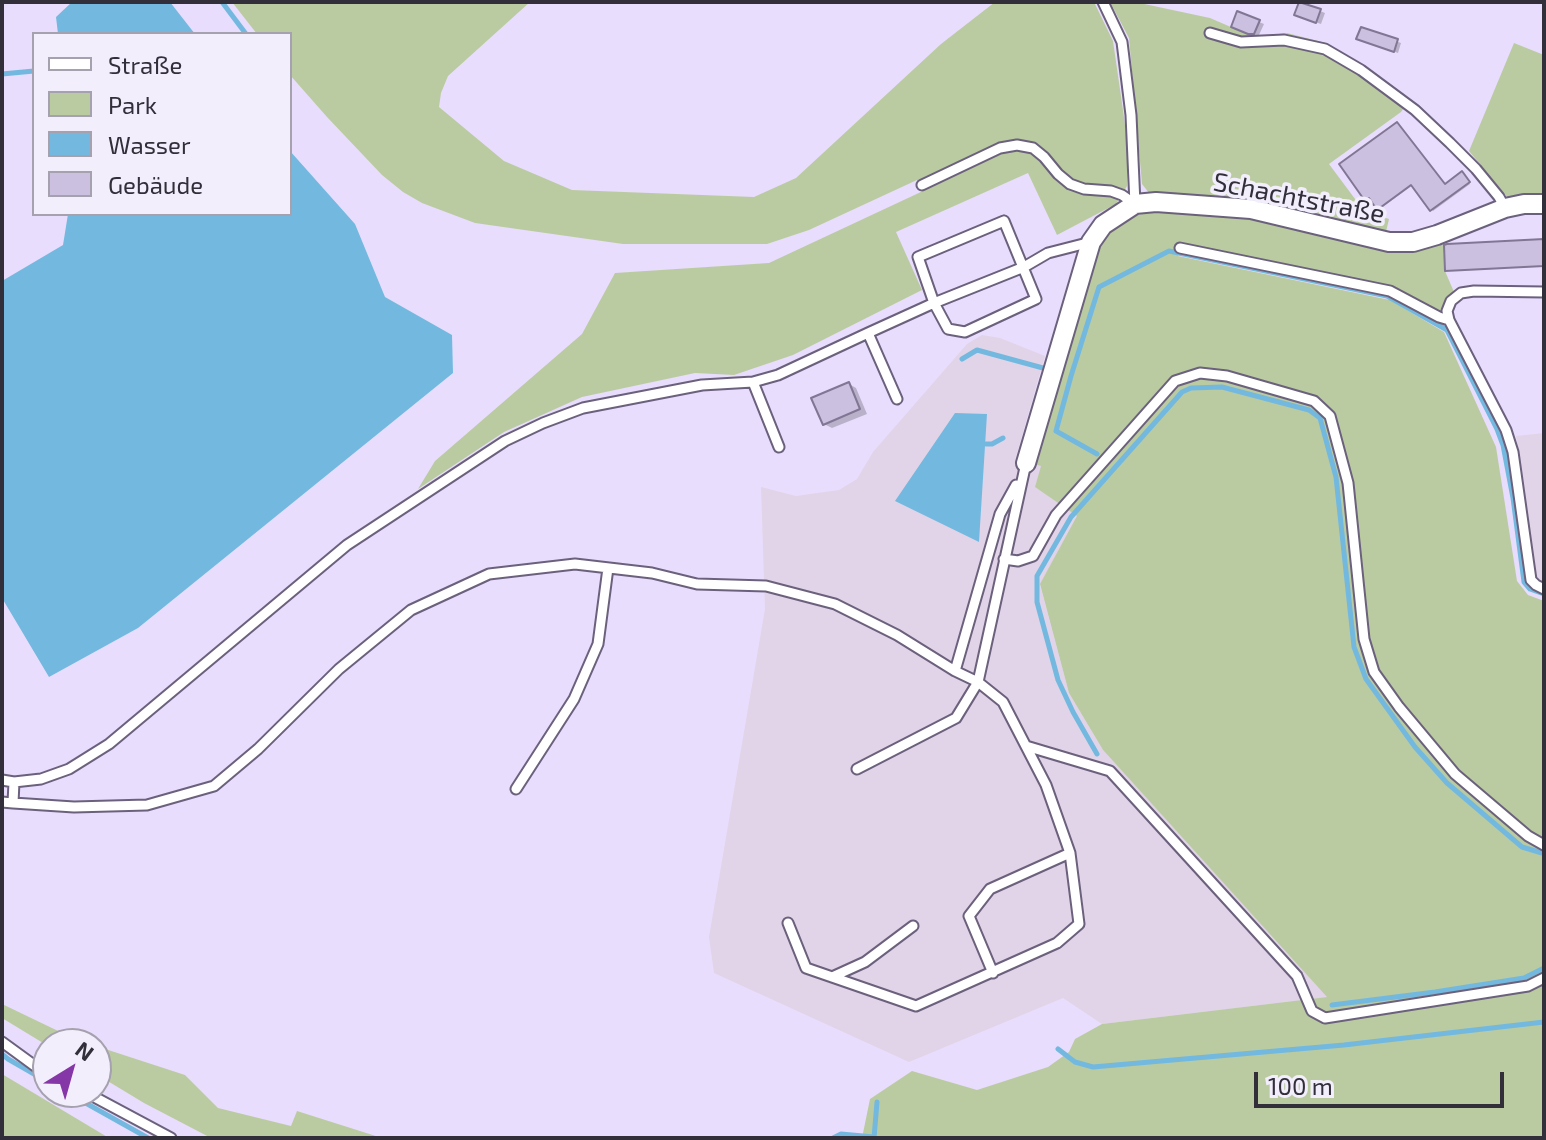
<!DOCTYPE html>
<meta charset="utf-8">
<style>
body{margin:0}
#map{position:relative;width:1546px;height:1140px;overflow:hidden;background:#e8ddfd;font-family:"Exo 2",sans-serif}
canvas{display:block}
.frame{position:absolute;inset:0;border:4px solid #322e3a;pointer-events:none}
.legend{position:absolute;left:32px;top:32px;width:260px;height:184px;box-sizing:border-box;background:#f2eefb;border:2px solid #a5a1ae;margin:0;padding:10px 14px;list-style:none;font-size:24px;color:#322e3a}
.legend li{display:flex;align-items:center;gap:16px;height:40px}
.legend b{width:40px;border:2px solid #a5a1ae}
.north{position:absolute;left:32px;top:1028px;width:80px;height:80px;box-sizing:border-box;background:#f2eefb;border:2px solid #a5a1ae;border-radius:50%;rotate:37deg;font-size:22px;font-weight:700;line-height:32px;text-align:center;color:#322e3a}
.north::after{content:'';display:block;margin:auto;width:28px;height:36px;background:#8637a7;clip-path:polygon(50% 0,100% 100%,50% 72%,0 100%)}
.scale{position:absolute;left:1254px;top:1072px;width:250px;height:36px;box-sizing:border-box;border:4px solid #322e3a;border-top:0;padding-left:10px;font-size:24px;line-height:28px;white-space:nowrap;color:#322e3a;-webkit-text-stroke:6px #f2eefb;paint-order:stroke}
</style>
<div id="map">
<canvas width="1546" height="1140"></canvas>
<div class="frame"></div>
<ul class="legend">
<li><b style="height:10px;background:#fff"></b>Straße</li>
<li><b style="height:22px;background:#bbcba1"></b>Park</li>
<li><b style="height:22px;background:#73b9df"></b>Wasser</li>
<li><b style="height:22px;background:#cbc0e0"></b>Gebäude</li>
</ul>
<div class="north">N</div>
<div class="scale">100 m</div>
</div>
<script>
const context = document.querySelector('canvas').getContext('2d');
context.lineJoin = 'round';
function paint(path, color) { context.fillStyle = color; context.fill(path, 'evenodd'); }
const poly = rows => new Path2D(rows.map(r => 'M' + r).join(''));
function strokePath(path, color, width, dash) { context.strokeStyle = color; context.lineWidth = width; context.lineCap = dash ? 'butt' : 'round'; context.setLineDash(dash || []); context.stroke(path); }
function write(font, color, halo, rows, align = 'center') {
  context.font = font + ' "Exo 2",sans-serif'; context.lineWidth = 7; context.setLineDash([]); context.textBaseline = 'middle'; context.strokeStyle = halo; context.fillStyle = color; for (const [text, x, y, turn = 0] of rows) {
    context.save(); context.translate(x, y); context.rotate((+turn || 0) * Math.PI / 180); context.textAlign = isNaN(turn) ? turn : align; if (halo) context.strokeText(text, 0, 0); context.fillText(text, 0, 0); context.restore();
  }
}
const industrial = poly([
 [982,335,1000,338,1045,356,1015,460,1042,466,1036,487,1078,516,1040,585,1069,693,1103,750,1328,997,1102,1024,1063,998,909,1062,714,973,709,937,765,609,761,487,796,496,839,490,857,479,873,452,967,344],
 [1544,433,1544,582,1535,578,1516,436]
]);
const green = poly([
 [232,2,530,2,448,76,441,93,439,107,504,161,572,190,754,197,796,178,941,44,995,2,1094,2,1113,41,1124,117,1127,143,1127,186,1116,204,1057,235,1028,173,896,232,922,290,793,355,734,375,695,373,582,397,504,432,418,489,435,461,582,334,615,273,769,263,923,191,917,180,809,230,767,244,623,244,475,223,422,203,403,192,382,175,327,117,290,75,290,34,257,34],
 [1110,2,1135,2,1210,18,1254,37,1287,33,1326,43,1393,86,1410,100,1401,112,1329,164,1364,211,1389,219,1386,232,1251,199,1149,193,1142,184,1129,38],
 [1514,43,1544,55,1544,194,1526,194,1508,198,1469,151],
 [1157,210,1238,215,1422,249,1444,244,1445,271,1454,292,1445,301,1439,313,1391,286,1181,244,1178,256,1390,300,1444,332,1496,447,1517,581,1528,595,1544,601,1544,1138,862,1138,870,1099,912,1071,977,1090,1048,1067,1069,1052,1075,1039,1102,1024,1327,997,1103,750,1069,693,1040,584,1077,516,1035,487,1041,466,1034,464,1099,246,1107,233,1130,217],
 [2,1004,79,1041,89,1044,48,1044,48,1046,2,1018],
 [96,1046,185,1075,218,1108,291,1126,297,1111,382,1138,211,1138,144,1103,96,1074],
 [2,1074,109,1138,2,1138]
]);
const water = poly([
 [72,2,170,2,195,34,58,34,56,17],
 [290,151,355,224,385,297,452,335,453,373,138,628,49,677,2,598,2,281,63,245,68,214,290,214],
 [955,413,987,414,979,542,895,501]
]);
const shadow = poly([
 [1320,11,1325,13,1321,24,1301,17],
 [1259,22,1264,24,1259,35,1255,36,1238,29],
 [1362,29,1401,43,1398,53,1362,40],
 [1342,165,1445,186,1464,175,1470,184,1433,211,1413,185,1380,209,1371,198,1366,199],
 [849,384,856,388,867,414,832,428,824,424]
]);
const stream = poly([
 [222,2,246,34],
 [2,74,34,71],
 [962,359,977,350,1043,368],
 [986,444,992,444,1003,438],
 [1097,454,1056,431,1071,376,1099,287,1169,251,1387,296,1447,330,1497,429,1503,445,1513,498,1524,582,1530,589,1544,594],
 [1097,754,1073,712,1058,680,1037,602,1037,576,1071,517,1182,392,1191,388,1222,387,1309,410,1320,418,1336,477,1354,647,1366,679,1415,747,1447,783,1522,847,1542,853],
 [1332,1005,1435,992,1524,978,1544,968],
 [1058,1049,1075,1062,1093,1067,1344,1045,1544,1022],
 [2,1054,8,1059,48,1082],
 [66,1092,148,1138],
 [833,1138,841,1134,874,1137],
 [874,1138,877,1102]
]);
const building = poly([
 [1299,2,1321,9,1316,23,1294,15,1299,2],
 [1237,11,1260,20,1254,34,1248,34,1231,27,1237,11],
 [1361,27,1398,39,1394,52,1356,39,1361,27],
 [1397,122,1445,184,1462,171,1470,182,1430,211,1411,185,1377,210,1369,198,1365,201,1339,164,1397,122],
 [1544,239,1544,266,1445,271,1444,245,1447,244,1544,239],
 [849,382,860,409,823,425,811,398,849,382]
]);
const service = poly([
 [1103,2,1122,42,1131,115,1135,204],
 [1210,33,1241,42,1284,40,1325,49,1361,70,1415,110,1450,143,1476,169,1499,197,1505,208],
 [922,185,1000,148,1017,145,1033,148,1044,157,1058,174,1070,184,1084,189,1111,191,1122,195,1135,204],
 [1004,221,1036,299,965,332,948,329,934,303,918,257,1004,221],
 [1180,248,1390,291,1439,317,1449,320],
 [1544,292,1474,291,1461,293,1451,301,1447,311,1449,320,1506,430,1513,452,1531,580,1536,585,1544,589],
 [868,333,897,399],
 [753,382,779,447],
 [1004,559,1018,561,1033,556,1056,515,1175,381,1200,373,1227,376,1314,401,1330,416,1348,483,1364,639,1374,672,1399,707,1455,774,1528,836,1544,845],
 [955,671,1000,514,1016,485],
 [1026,746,1110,771,1297,976,1312,1011,1325,1018,1528,986,1544,978],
 [2,780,14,782,41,779,69,769,109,744,347,545,505,441,543,423,583,408,702,385,753,382,778,375,868,333,934,303,1024,267,1048,253,1091,242],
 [516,789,574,699,598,644,608,568],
 [2,802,13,803,14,782],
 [13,803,74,807,147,805,214,786,258,749,339,669,411,610,489,574,575,564,652,573,697,584,766,586,835,604,897,635,955,671,978,682,956,718,857,769],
 [788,923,806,968,916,1006,1057,943,1079,924,1070,853,1046,785,1003,702,978,682,1026,463],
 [993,973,969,916,990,889,1070,853],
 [832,977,865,962,913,926],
 [2,1042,35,1066,48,1073],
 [85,1092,171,1138]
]);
const minor = poly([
 [1026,463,1091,242,1103,225,1135,204,1156,202,1251,209,1389,242,1413,242,1437,235,1505,208,1524,204,1544,204]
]);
const streetNames = [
 ["Schachtstraße",1299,198,11]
];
paint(industrial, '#e1d4e8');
paint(green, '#bbcba1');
paint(water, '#73b9df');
paint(shadow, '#0003');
strokePath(stream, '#73b9df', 5);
paint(building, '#cbc0e0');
strokePath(building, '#817693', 2);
strokePath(service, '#6b617d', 13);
strokePath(minor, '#6b617d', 22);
strokePath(service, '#fff', 9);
strokePath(minor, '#fff', 18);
write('26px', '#322e3a', '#f2eefb', streetNames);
</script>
